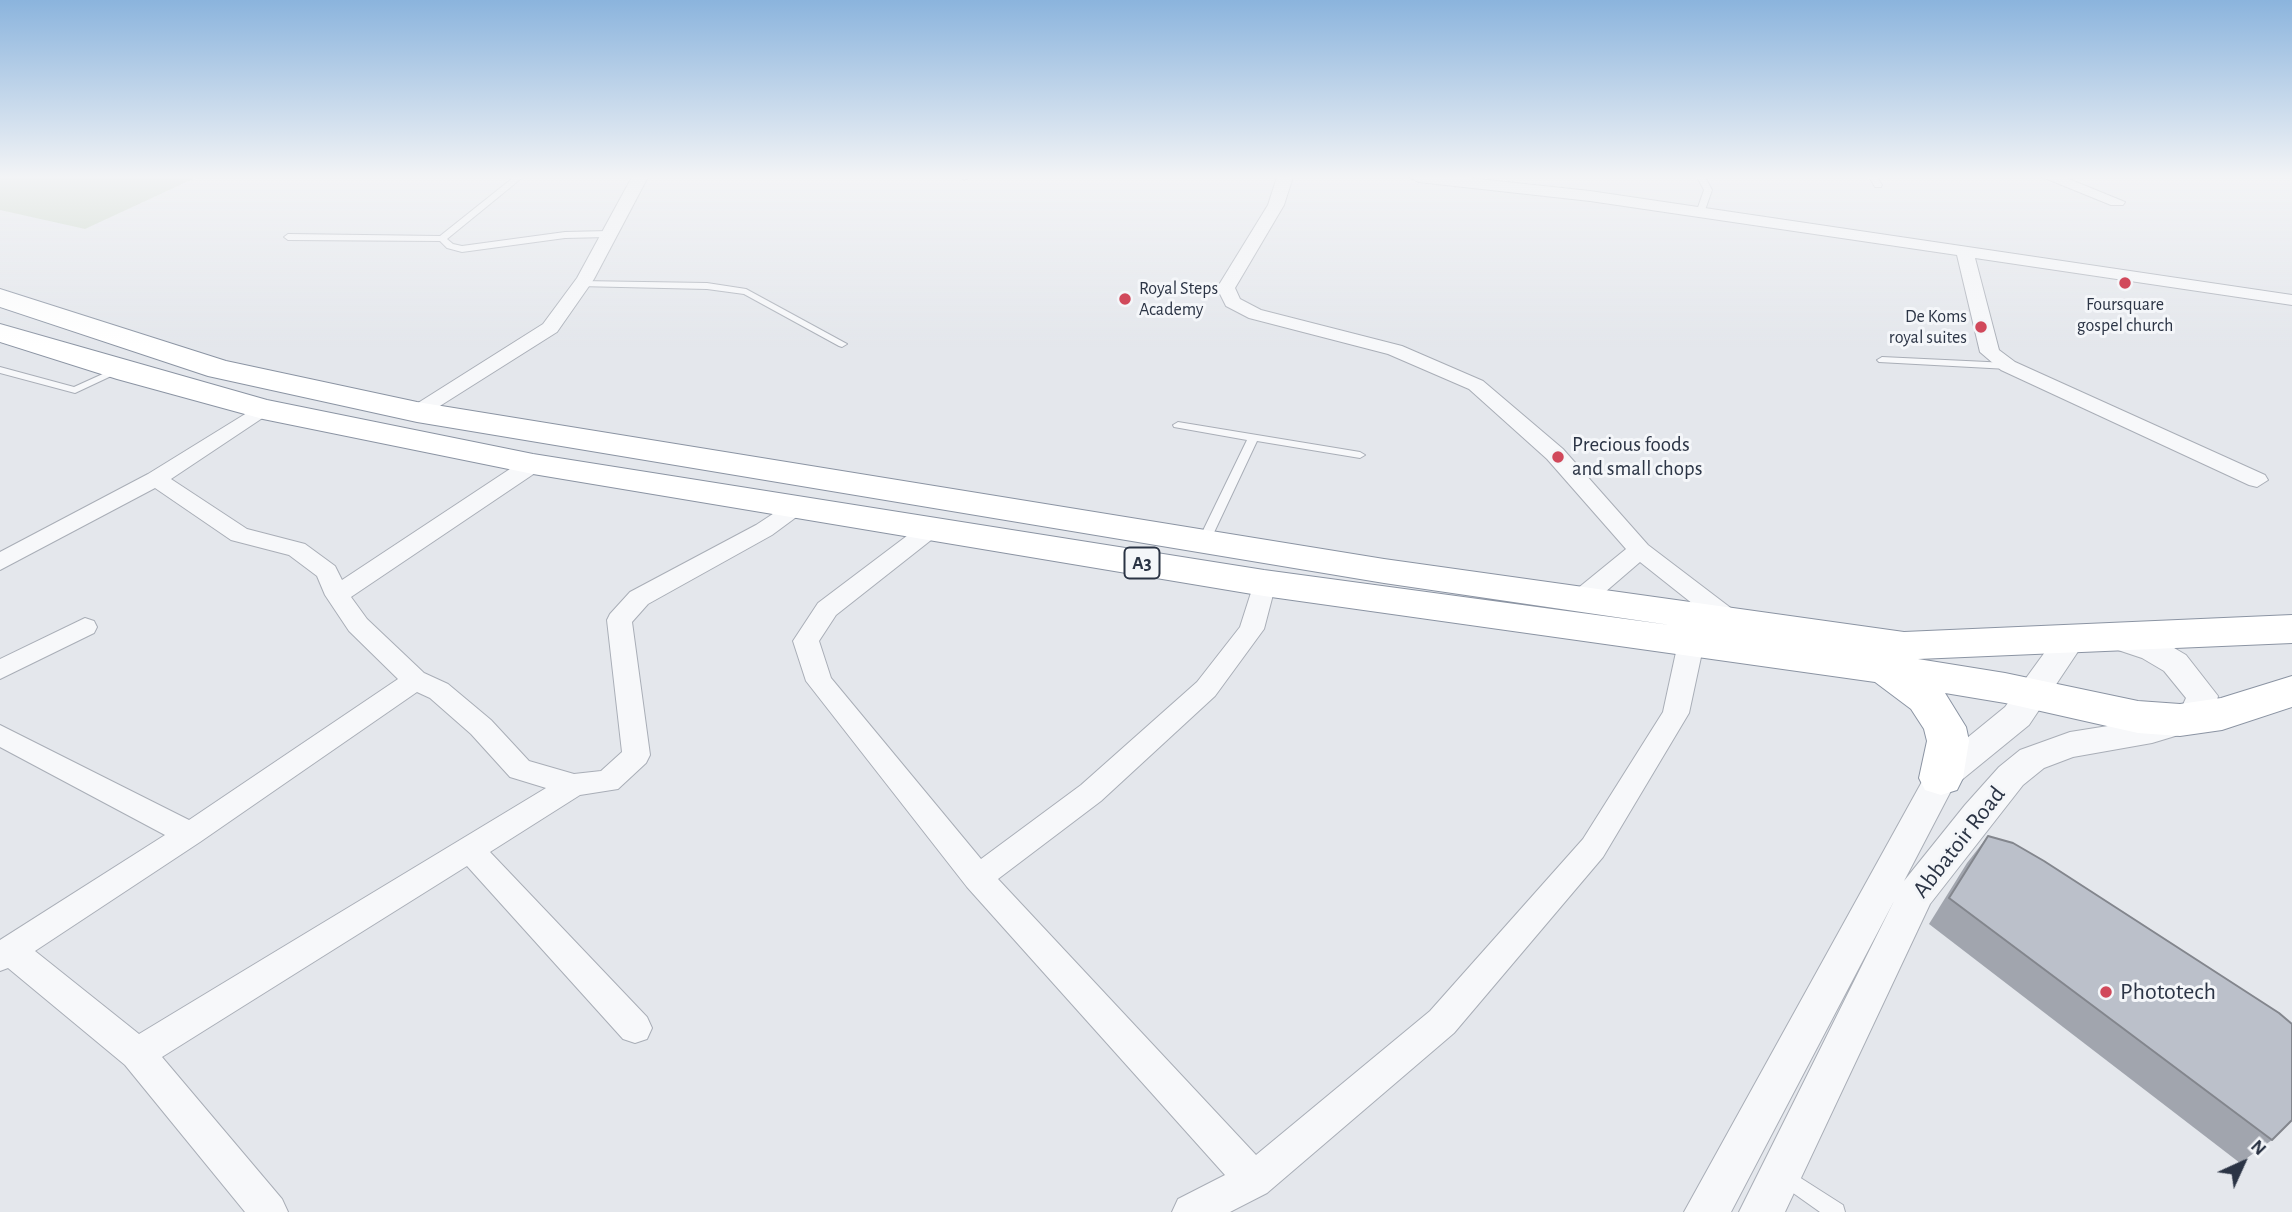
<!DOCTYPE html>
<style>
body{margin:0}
#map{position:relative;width:2292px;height:1212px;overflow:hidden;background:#e4e7ec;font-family:"Alegreya Sans",sans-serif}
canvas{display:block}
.north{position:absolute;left:2208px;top:1128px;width:70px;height:70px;-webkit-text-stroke:5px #f4f6f9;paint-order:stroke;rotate:45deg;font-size:19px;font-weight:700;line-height:28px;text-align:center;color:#2b3445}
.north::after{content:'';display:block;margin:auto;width:24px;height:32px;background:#2b3445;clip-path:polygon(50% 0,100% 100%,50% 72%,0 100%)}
</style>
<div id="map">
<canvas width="2292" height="1212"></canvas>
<div class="north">N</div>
</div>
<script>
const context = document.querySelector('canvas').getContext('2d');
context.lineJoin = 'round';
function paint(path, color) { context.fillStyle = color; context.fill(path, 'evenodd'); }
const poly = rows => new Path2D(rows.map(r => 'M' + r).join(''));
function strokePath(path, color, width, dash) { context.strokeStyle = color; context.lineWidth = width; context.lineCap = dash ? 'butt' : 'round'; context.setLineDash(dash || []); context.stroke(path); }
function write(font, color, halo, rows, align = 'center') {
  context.font = font + ' "Alegreya Sans",sans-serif'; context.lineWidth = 6; context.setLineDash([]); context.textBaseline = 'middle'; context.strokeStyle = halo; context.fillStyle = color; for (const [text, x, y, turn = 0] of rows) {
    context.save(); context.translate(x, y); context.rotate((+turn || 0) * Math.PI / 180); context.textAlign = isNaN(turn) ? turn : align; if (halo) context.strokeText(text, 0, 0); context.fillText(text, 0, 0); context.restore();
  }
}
const green = poly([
 [0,177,189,177,195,178,85,229,0,210]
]);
const service = poly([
 [514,177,523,177,447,239,453,244,462,246,565,232,608,231,612,234,608,237,565,238,462,252,447,248,440,241,288,240,284,237,288,234,440,236,514,177],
 [960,177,968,177,968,178,964,180,960,177],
 [1697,177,1705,177,1712,190,1704,213,1700,215,1696,213,1704,190,1697,177],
 [1869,177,1877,177,1882,185,1881,187,1875,187,1869,177],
 [581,281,707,283,746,289,847,344,842,347,839,346,744,294,707,289,578,286,578,282,581,281],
 [1882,357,2008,363,2013,366,2008,369,1879,362,1877,360,1882,357],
 [0,367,74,387,116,368,119,367,124,370,75,393,0,373,0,367],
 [1178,422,1360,452,1365,455,1360,458,1257,441,1210,541,1204,545,1198,541,1247,440,1174,427,1173,425,1178,422],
 [1785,1168,1843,1205,1845,1212,1820,1212,1779,1183,1776,1177,1779,1171,1785,1168]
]);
const minor = poly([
 [632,177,648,177,594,279,557,332,424,416,410,416,407,412,410,408,543,324,577,278,632,177],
 [1277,177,1293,177,1284,205,1235,288,1240,299,1261,310,1402,346,1483,381,1563,449,1648,545,1740,615,1743,621,1740,627,1731,630,1722,627,1640,562,1590,605,1572,605,1569,599,1572,593,1626,549,1547,459,1469,389,1388,354,1249,318,1226,306,1217,288,1268,205,1277,177],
 [1410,177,1460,177,1590,191,2292,295,2292,305,1975,258,1999,350,2015,362,2265,475,2268,480,2257,487,2249,485,2001,370,1980,352,1957,255,1590,201,1418,182,1410,177],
 [2042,177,2064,177,2125,202,2123,205,2111,205,2042,177],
 [263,403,270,405,273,409,270,413,171,479,247,529,305,544,335,566,342,580,525,459,541,459,544,464,541,469,351,597,367,619,424,673,448,684,491,720,529,761,574,774,601,771,622,752,607,620,610,614,630,592,756,525,791,502,799,500,807,502,810,507,772,535,648,604,632,622,650,755,646,763,618,789,580,795,490,852,647,1017,652,1028,647,1039,635,1043,623,1039,467,866,162,1057,282,1199,288,1212,245,1212,125,1065,8,968,0,971,0,940,165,835,0,747,0,725,189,820,398,679,349,631,325,595,317,576,289,555,231,540,155,488,0,570,0,552,148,474,263,403],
 [417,692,430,698,471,734,510,777,546,788,139,1034,35,951,200,842,417,692],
 [932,521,940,523,943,528,940,533,836,615,819,641,831,678,981,859,1081,785,1197,682,1240,627,1256,577,1264,575,1272,577,1276,583,1264,629,1215,696,1101,801,998,879,1256,1155,1430,1011,1583,839,1663,712,1678,643,1682,637,1691,634,1700,637,1704,643,1689,713,1603,857,1454,1033,1267,1193,1230,1212,1172,1212,1178,1199,1225,1175,967,887,806,681,793,641,818,603,924,523,932,521],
 [85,618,94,621,97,627,94,633,0,679,0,659,85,618]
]);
const tertiary = poly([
 [2114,626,2164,642,2186,655,2218,696,2215,709,2205,727,2152,743,2073,757,2044,768,2023,785,1930,904,1785,1212,1739,1212,1894,901,1731,1212,1684,1212,1929,769,2005,707,2061,630,2072,627,2083,630,2087,638,2029,725,1953,787,1904,881,1965,805,1999,767,2020,750,2070,732,2152,719,2181,709,2186,698,2164,671,2142,658,2103,645,2099,637,2103,629,2114,626]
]);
const trunk = poly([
 [0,289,226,361,417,402,1384,559,1904,632,2292,615,2292,643,1918,659,2005,673,2138,701,2180,704,2221,698,2292,676,2292,707,2222,730,2180,736,2138,733,2005,703,1945,693,1966,727,1969,741,1963,778,1957,790,1941,795,1925,790,1919,778,1927,741,1924,729,1911,709,1875,682,1264,596,533,474,263,419,117,379,0,342,0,324,267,400,533,454,1264,570,1670,625,1384,583,417,422,208,376,0,307,0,289]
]);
const wall = poly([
 [1988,836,2272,1140,2240,1163,1929,924,1967,863]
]);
const building = poly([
 [1988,836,2013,843,2044,861,2279,1013,2292,1024,2292,1120,2272,1140,1949,898,1988,836]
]);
const markers = [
 [2125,283,7,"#d1495b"],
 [1125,299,7,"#d1495b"],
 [1981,327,7,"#d1495b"],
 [1558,457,7,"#d1495b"],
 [2106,992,7,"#d1495b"]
];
const farPoinames = [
 ["Royal Steps",1139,289],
 ["Academy",1139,310],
 ["Foursquare",2125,305,"center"],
 ["gospel church",2125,326,"center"],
 ["De Koms",1967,317,"right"],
 ["royal suites",1967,338,"right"]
];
const shields = [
 [1142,563,35]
];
const shieldNames = [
 ["A3",1142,563]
];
const poiNames = [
 ["Precious foods",1572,445],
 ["and small chops",1572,469]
];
const nearStreetnames = [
 ["Abbatoir Road",1959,842,-52]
];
const nearPoinames = [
 ["Phototech",2120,992]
];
paint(green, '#c9d6c5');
strokePath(service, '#a9aeb7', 2);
strokePath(minor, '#a9aeb7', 2);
strokePath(tertiary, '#a9aeb7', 2);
strokePath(trunk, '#8b94a3', 2);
paint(service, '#f7f8fa');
paint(minor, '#f7f8fa');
paint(tertiary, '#f7f8fa');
paint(trunk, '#fff');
paint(wall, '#a1a5ae');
paint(building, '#bbc0ca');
strokePath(building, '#83868d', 2);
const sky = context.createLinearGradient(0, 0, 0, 347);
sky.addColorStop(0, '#8bb4dd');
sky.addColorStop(0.51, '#f3f4f6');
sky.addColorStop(1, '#f3f4f600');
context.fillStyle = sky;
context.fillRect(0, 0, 2292, 347);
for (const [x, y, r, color] of markers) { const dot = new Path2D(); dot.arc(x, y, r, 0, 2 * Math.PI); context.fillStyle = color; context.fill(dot); strokePath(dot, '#f4f6f9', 2.5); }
write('18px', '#2b3445', '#f4f6f9', farPoinames, 'left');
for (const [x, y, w] of shields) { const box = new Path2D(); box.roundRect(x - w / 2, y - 15.5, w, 31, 5); context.fillStyle = '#f4f6f9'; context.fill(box); strokePath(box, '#2b3445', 2); }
write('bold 19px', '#2b3445', null, shieldNames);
write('21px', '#2b3445', '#f4f6f9', poiNames, 'left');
write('24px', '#2b3445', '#f4f6f9', nearStreetnames);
write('24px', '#2b3445', '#f4f6f9', nearPoinames, 'left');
</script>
